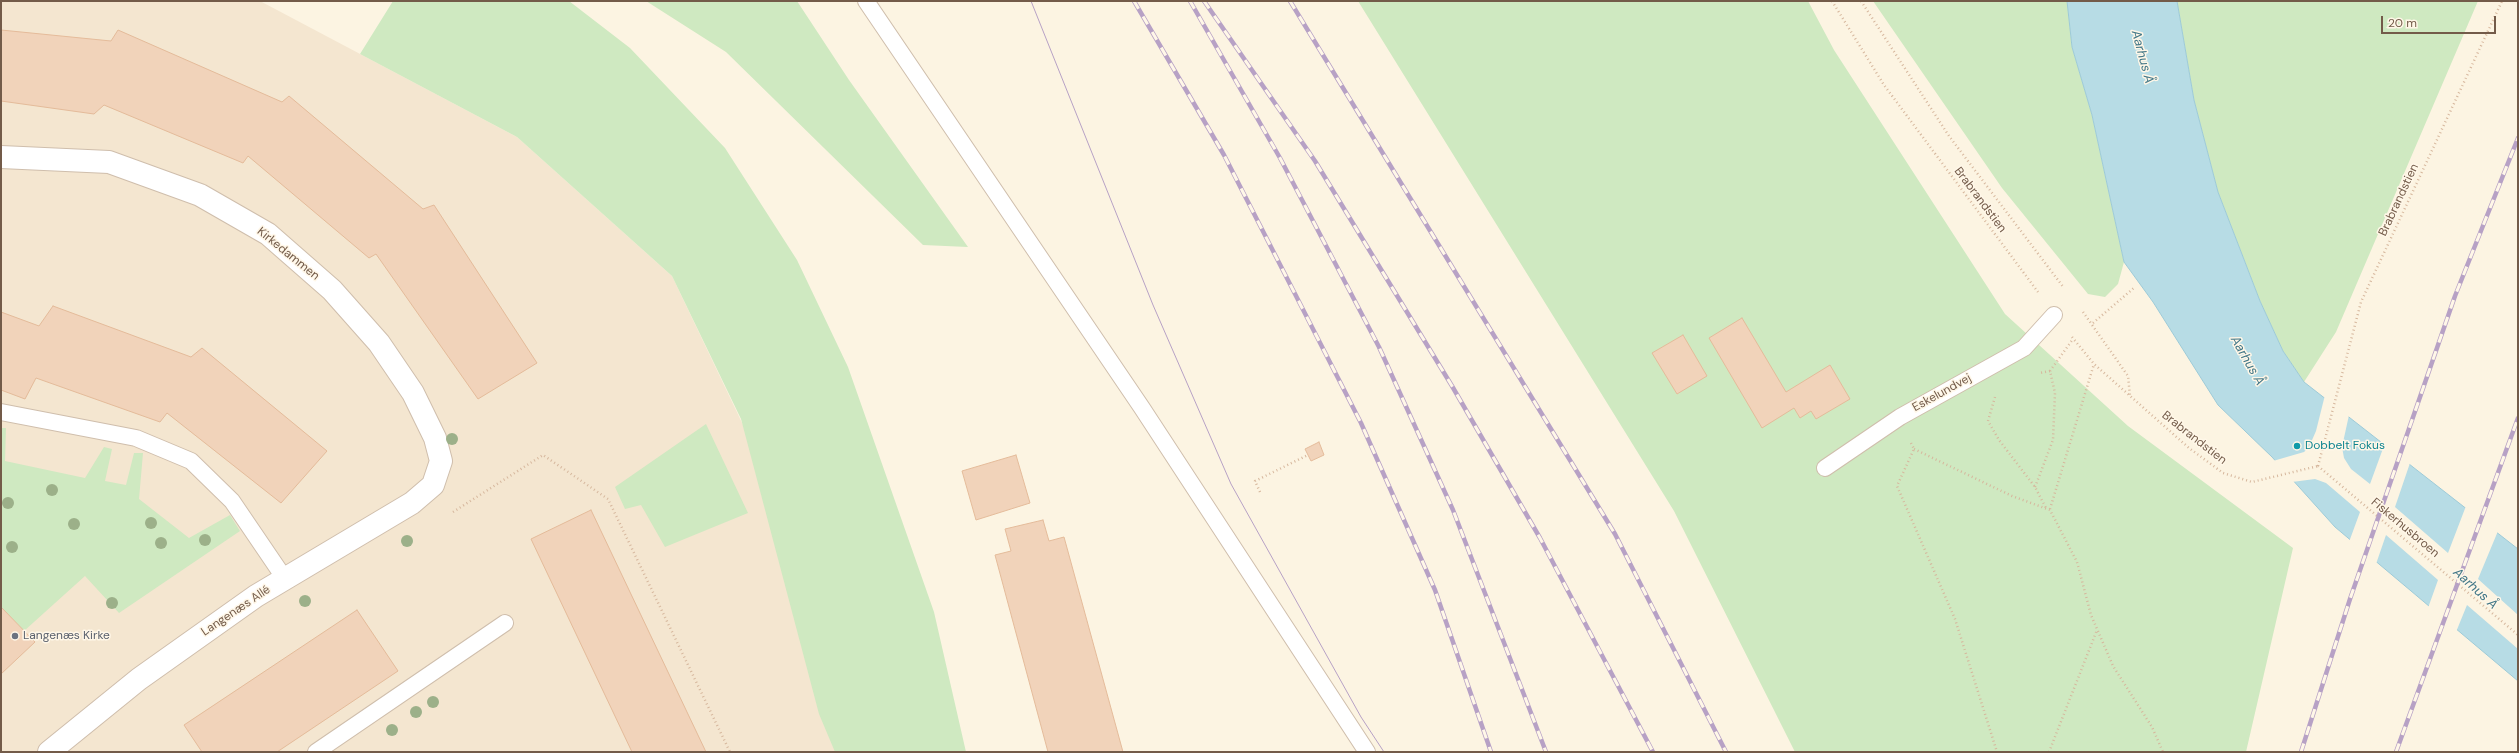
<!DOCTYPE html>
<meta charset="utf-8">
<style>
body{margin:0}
#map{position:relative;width:2519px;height:753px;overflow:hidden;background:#fcf4e2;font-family:"DM Sans",sans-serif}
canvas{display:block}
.frame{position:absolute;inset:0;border:2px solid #735b49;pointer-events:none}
.scale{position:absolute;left:2381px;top:16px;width:115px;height:18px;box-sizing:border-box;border:2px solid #735b49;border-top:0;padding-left:5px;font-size:12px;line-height:14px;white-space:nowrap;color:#735b49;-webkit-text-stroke:3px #fff7e8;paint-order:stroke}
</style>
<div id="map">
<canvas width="2519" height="753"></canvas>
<div class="frame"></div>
<div class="scale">20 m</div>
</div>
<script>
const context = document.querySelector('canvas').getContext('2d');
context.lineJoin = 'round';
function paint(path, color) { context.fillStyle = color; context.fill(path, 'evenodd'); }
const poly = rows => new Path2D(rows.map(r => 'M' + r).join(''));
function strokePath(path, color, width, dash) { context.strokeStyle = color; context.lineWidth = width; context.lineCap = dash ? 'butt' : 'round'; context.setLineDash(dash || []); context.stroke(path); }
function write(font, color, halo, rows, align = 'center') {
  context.font = font + ' "DM Sans",sans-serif'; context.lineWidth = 3; context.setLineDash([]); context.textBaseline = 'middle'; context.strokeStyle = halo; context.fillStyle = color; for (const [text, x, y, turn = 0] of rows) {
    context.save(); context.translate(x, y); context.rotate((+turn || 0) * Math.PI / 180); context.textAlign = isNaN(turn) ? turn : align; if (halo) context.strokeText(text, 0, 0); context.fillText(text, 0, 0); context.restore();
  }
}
const residential = poly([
 [1,1,260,1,517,137,672,276,899,752,1,752]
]);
const green = poly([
 [393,1,569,1,630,48,725,148,797,260,848,367,934,612,966,752,835,752,819,714,741,419,672,276,517,137,360,54],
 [646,1,797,1,849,80,968,247,923,245,726,52],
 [1358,1,1808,1,1834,50,2005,314,2128,426,2293,548,2246,752,1795,752,1674,511],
 [1873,1,2067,1,2072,47,2092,115,2124,262,2118,284,2105,297,2088,294,2002,188],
 [2177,1,2478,1,2336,332,2304,382,2283,351,2260,301,2218,192,2194,100],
 [706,424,748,513,665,547,641,505,625,509,615,487],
 [1,428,6,428,5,461,85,478,104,447,112,449,105,481,126,485,134,453,143,453,139,499,189,538,230,515,240,531,119,613,85,576,24,631,1,607]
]);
const water = poly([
 [2067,1,2177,1,2194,100,2218,192,2260,301,2283,351,2304,382,2518,549,2518,681,2335,527,2272,457,2218,405,2153,302,2124,262,2092,115,2072,47,2067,1]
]);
const pier = poly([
 [2325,395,2349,415,2342,447,2344,458,2351,469,2370,484,2385,443,2410,463,2395,507,2448,553,2466,506,2498,531,2478,579,2518,615,2518,649,2467,605,2456,632,2428,608,2438,580,2386,535,2376,564,2349,542,2360,512,2326,483,2315,479,2292,482,2273,461,2304,452,2309,447,2316,431]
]);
const building = poly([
 [1,30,111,41,118,30,282,102,289,96,423,209,434,205,537,363,478,399,376,254,369,258,248,156,243,163,104,105,94,114,1,101,1,30],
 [53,306,191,357,202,348,327,451,281,503,167,413,160,422,36,378,25,399,1,390,1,312,39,326,53,306],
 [1742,318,1786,392,1830,365,1850,399,1816,419,1811,411,1800,418,1794,408,1762,428,1709,338,1742,318],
 [1683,335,1707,376,1677,394,1652,353,1683,335],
 [1319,442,1324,455,1311,461,1305,449,1319,442],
 [1016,455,1030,503,976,520,962,471,1016,455],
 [591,510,706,752,632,752,531,539,591,510],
 [1043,520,1049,541,1064,537,1123,752,1048,752,995,555,1011,551,1005,529,1043,520],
 [1,607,35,642,1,674,1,607],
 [357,610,398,671,277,752,202,752,184,725,357,610]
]);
const path = poly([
 [1832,1,1884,85,2038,292],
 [1861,1,1949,136,2064,288],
 [2083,312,2128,376,2130,396],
 [2093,323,2135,287],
 [2072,337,2094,364,2189,448,2223,473,2252,482,2318,466],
 [2050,371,2073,339],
 [1995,397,1988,421,1999,440,2035,487,2046,508],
 [1911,443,1914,449,1897,486,1955,619,1997,752],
 [1914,449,2012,496,2050,510,2077,562,2091,615,2113,666,2152,727,2163,752],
 [2318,466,2361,302,2502,1],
 [2318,466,2518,635],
 [2035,487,2053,440,2055,393,2050,371,2040,373],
 [1260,492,1255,481,1308,455],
 [2050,509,2094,364],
 [453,512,543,455,608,499,730,752],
 [2049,752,2097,630]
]);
const lane = poly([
 [866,1,1142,408,1367,752],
 [1,412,136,438,191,461,232,501,285,579],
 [1825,468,1900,417,2024,348,2054,315],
 [316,752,505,623]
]);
const street = poly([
 [1,157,109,162,200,195,268,234,332,290,379,343,413,393,435,438,441,461,433,485,412,503,256,596,139,679,49,752]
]);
const tram = poly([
 [1031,1,1153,305,1231,484,1361,717,1384,752]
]);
const rail = poly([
 [1134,1,1224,155,1361,423,1435,590,1491,752],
 [1190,1,1280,158,1379,347,1453,510,1546,752],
 [1204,1,1315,161,1452,386,1540,538,1653,752],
 [1290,1,1615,534,1726,752],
 [2301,752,2350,599,2455,296,2518,138],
 [2396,752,2518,418]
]);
const trees = [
 [452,439],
 [52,490],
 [8,503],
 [151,523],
 [74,524],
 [205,540],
 [407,541],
 [161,543],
 [12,547],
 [305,601],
 [112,603],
 [433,702],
 [416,712],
 [392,730]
];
const markers = [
 [2297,446,4,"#0f9aa8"],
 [15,636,4,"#6b7280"]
];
const streetNames = [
 ["Brabrandstien",1980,200,53],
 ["Brabrandstien",2399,200,-65],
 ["Kirkedammen",288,254,39],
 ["Eskelundvej",1942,393,-29],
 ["Brabrandstien",2194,438,38],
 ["Fiskerhusbroen",2405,528,40],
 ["Langenæs Allé",236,611,-34]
];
const cultureNames = [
 ["Dobbelt Fokus",2305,446]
];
const worshipNames = [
 ["Langenæs Kirke",23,636]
];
const waterNames = [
 ["Aarhus Å",2142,57,75],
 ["Aarhus Å",2247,361,60],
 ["Aarhus Å",2475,589,42]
];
paint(residential, '#f4e6d0');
paint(green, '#cfe9c1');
paint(water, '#b7dce5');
strokePath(water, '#9dcad7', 1);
paint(pier, '#fcf4e2');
paint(building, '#f1d3ba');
strokePath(building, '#e4bb9a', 1);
strokePath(lane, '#cfbeac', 18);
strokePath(street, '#cfbeac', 24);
strokePath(path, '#d6b79d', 2.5, [1, 3]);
strokePath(lane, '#fff', 16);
strokePath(street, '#fff', 22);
strokePath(tram, '#b7a1c5', 1);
strokePath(rail, '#b7a1c5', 4.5);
strokePath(rail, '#fff7e8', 3, [9]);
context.fillStyle = '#9cb089';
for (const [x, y] of trees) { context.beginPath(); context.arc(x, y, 6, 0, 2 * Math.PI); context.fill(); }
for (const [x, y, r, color] of markers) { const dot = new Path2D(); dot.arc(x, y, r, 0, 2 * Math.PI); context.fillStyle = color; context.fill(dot); strokePath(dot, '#fff7e8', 1.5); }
write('12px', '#735b49', '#fff7e8', streetNames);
write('12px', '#0d838f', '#fff7e8', cultureNames, 'left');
write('12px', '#5b616d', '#fff7e8', worshipNames, 'left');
write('italic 13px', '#427787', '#fff7e8', waterNames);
</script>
